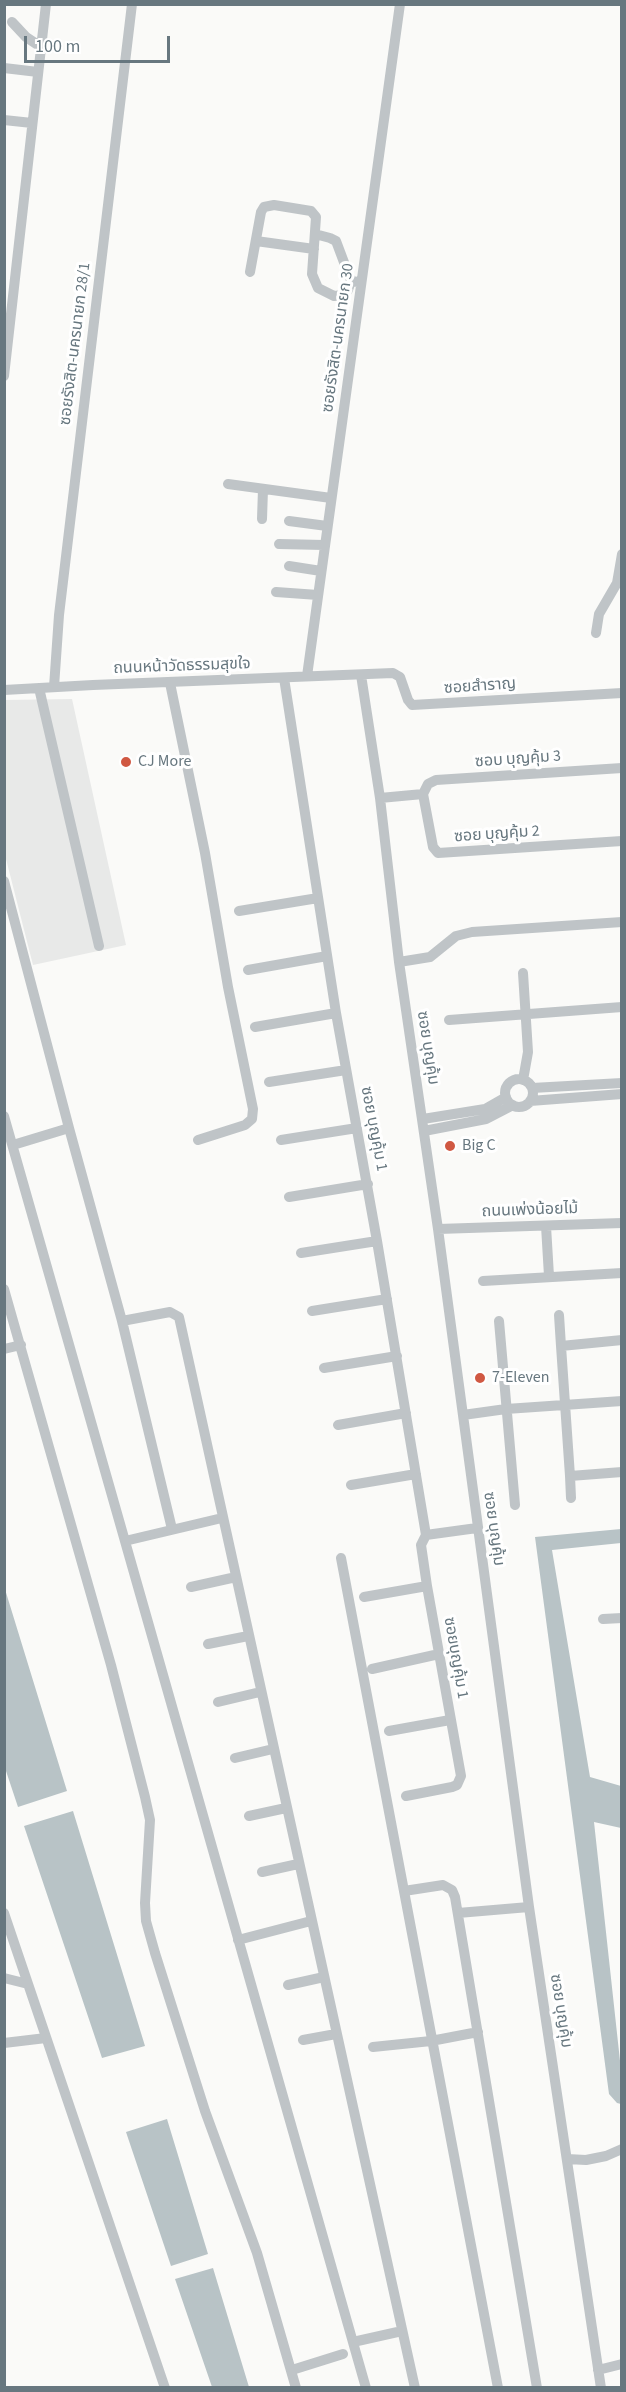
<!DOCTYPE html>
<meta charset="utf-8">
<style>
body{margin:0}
#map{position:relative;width:626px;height:2392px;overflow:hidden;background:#fafaf8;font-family:"Source Sans 3",sans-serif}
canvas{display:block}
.frame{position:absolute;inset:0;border:6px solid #67777f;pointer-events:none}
.scale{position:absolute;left:24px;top:36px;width:146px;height:27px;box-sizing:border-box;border:3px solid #67777f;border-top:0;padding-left:8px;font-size:18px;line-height:21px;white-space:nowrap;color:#67777f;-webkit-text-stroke:4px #fff;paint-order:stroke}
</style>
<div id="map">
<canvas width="626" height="2392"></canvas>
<div class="frame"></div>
<div class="scale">100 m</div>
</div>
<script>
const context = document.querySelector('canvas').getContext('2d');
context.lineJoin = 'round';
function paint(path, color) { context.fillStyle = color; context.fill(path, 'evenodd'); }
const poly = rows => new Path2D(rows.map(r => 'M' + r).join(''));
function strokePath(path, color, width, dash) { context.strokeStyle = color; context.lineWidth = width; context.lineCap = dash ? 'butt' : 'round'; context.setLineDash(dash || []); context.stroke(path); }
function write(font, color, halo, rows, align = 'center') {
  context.font = font + ' "Source Sans 3","Noto Sans Thai",sans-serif'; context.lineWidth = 6; context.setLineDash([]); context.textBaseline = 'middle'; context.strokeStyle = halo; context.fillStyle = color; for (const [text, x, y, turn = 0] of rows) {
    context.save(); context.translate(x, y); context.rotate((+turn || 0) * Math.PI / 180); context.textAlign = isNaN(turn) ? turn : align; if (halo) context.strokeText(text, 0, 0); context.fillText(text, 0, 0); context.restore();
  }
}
const built = poly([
 [72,699,126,945,33,965,5,855,4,700]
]);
const water = poly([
 [621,1529,621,1543,552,1550,590,1777,621,1786,621,1828,594,1822,621,2070,621,2104,617,2103,609,2094,535,1537],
 [4,1586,67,1791,18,1807,5,1768],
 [73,1811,145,2046,102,2058,24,1826],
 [167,2119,208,2254,171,2266,126,2132],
 [213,2268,249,2387,212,2387,175,2279]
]);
const street = poly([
 [12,22,26,37,41,47],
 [4,68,38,72],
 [4,120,32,123],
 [315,234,330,238,336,241,351,281,358,282],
 [256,241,314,249],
 [250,272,261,212,264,207,274,205,311,211,316,217,312,274,318,288,334,296,343,295,348,290,351,281],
 [4,376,46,4],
 [228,484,331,498],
 [262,519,263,489],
 [289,521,327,526],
 [279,544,324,545],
 [289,566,321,571],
 [276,592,318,595],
 [596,633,599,614,617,583,622,554],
 [361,675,380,798,399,962,438,1229,529,1907,601,2388],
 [307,676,400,4],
 [284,678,336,1013,377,1241,426,1535,477,1528],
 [170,683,205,853,228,987,253,1109,252,1119,245,1125,198,1140],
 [54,687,59,615,132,4],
 [39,688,99,946],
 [4,690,93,685,393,673,400,677,408,700,412,705,622,693],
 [423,794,433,847,438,853,622,841],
 [423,794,428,784,436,780,622,768],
 [380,798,423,794],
 [4,881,69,1128],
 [239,911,318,898],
 [399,962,430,957,456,936,472,932,622,922],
 [248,970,327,956],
 [523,973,528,1052,523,1080],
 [449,1020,622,1007],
 [255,1027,336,1013],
 '505 1093a14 14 0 1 1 28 0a14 14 0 1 1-28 0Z',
 [269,1082,346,1070],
 [532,1088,622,1083],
 [530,1101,622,1094],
 [4,1116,366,2388],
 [423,1119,485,1109,506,1097],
 [424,1131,486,1119,513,1105],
 [281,1140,357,1128],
 [13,1145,69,1128,122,1321,170,1312,179,1317,415,2388],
 [289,1197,368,1184],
 [546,1226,549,1276],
 [438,1229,622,1223],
 [301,1253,377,1241],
 [483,1281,622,1273],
 [4,1289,111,1665,145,1797,150,1820,145,1903,146,1921,155,1953,205,2111,257,2253,296,2388],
 [312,1311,387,1299],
 [559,1315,561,1346],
 [122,1321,172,1529],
 [499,1321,515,1505],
 [622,1340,561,1346,570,1476,622,1472],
 [4,1349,21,1345],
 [324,1368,397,1356],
 [463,1415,506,1409,622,1401],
 [338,1425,406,1413],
 [570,1476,571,1498],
 [351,1485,416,1474],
 [125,1541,222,1518],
 [341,1558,498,2388],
 [191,1587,236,1577],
 [364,1597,427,1586],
 [603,1619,622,1618],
 [208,1644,248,1636],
 [372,1669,439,1654],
 [218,1702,260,1692],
 [389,1731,450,1720],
 [235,1758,273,1749],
 [406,1796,452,1787,457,1785,461,1776,427,1586,421,1545,426,1535],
 [249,1816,286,1808],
 [262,1872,298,1864],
 [404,1891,443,1885,452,1890,455,1897,537,2388],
 [4,1913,165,2388],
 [458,1913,529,1907],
 [238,1940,311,1921],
 [4,1978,28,1984],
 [288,1985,324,1977],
 [303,2040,336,2034],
 [4,2043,46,2038],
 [373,2047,431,2041,478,2032],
 [567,2159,586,2160,606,2156,622,2149],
 [353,2342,402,2331],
 [292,2370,343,2354],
 [598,2370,622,2364]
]);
const markers = [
 [126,762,6,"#d05842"],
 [450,1146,6,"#d05842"],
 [480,1378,6,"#d05842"]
];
const streetNames = [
 ["ซอยรังสิต-นครนายก 30",339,338,-82],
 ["ซอยรังสิต-นครนายก 28/1",76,344,-83],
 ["ถนนหน้าวัดธรรมสุขใจ",182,667,-2],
 ["ซอยสำราญ",480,687,-4],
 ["ซอบ บุญคุ้ม 3",518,760,-4],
 ["ซอย บุญคุ้ม 2",497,835,-4],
 ["ซอย บุญคุ้ม",427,1048,81],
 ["ซอย บุญคุ้ม 1",373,1129,79],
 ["ถนนเพ่งน้อยไม้",530,1211,-2],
 ["ซอย บุญคุ้ม",493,1529,82],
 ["ซอยบุญคุ้ม 1",455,1658,80],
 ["ซอย บุญคุ้ม",560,2011,81]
];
const poiNames = [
 ["CJ More",138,762],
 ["Big C",462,1146],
 ["7-Eleven",492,1378]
];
paint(built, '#e8e9e8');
paint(water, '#b8c3c6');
strokePath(street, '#bfc4c7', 10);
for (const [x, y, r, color] of markers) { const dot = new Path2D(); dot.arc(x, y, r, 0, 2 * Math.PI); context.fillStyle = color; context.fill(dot); strokePath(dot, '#fff', 2); }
write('16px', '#67777f', '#fff', streetNames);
write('16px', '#67777f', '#fff', poiNames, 'left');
</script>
